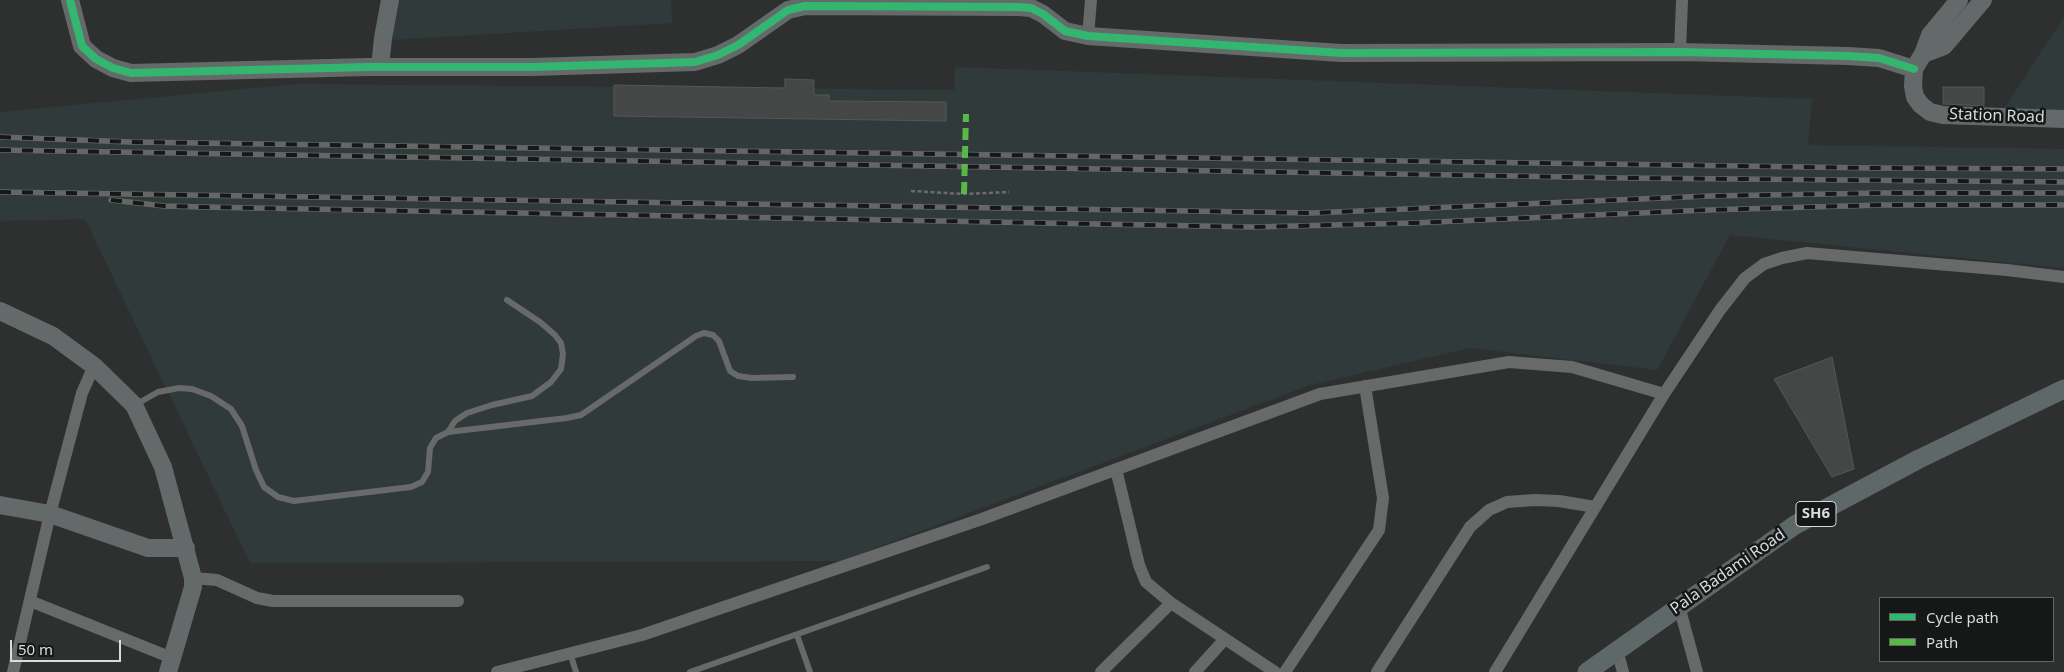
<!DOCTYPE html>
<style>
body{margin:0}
#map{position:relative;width:2064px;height:672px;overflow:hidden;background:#2e3030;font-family:"Noto Sans",sans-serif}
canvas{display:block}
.legend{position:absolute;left:1879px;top:597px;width:175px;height:65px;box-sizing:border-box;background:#161818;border:1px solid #646666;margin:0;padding:6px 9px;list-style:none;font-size:15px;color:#d9dcdc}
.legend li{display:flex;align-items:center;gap:10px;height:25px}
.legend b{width:25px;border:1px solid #646666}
.scale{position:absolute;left:10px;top:640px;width:111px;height:22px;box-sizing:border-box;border:2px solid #d9dcdc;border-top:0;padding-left:6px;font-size:15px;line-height:18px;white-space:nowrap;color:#d9dcdc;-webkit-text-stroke:4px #161818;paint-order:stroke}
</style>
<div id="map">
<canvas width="2064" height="672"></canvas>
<ul class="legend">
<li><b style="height:6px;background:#33b770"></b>Cycle path</li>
<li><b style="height:6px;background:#58b947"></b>Path</li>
</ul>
<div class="scale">50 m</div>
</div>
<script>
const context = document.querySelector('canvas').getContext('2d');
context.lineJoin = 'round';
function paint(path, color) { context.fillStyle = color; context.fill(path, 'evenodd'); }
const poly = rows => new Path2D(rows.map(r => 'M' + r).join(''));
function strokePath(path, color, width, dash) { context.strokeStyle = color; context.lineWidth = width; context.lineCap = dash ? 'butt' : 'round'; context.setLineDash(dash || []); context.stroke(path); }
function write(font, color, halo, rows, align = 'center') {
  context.font = font + ' "Noto Sans",sans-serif'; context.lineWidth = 5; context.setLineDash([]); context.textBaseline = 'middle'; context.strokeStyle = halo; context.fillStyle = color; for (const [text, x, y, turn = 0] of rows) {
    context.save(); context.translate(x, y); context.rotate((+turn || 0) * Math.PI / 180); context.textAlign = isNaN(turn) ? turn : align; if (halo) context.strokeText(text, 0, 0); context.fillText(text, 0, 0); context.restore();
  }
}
const built = poly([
 [399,0,671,0,672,23,391,40],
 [2064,18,2064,115,2000,115,2052,35],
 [955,67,1812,99,1808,145,2064,149,2064,268,1730,235,1657,370,1470,348,1310,385,841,561,250,563,85,219,0,221,0,112,297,84,954,90]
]);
const building = poly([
 [785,79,814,80,814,95,829,95,829,101,946,102,946,121,614,116,614,85,785,88,785,79],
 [1943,87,1984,87,1984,106,1943,104,1943,87],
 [1832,357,1854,469,1832,477,1774,379,1832,357]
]);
const path = poly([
 [911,191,964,194,1009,192]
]);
const lane = poly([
 [135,405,158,392,179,388,192,389,211,396,231,409,242,426,256,470,264,487,278,497,294,501,411,487,422,482,428,472,430,448,436,438,448,432,567,418,581,415,696,336,704,333,713,335,719,341,730,371,738,376,752,378,793,377],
 [448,432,455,421,467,413,492,405,532,396,551,382,561,369,563,354,561,343,555,335,540,322,507,300],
 [797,635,810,672],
 [570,653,576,672],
 [690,672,987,567]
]);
const street = poly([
 [1088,36,1091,0],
 [1680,52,1682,0],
 [1116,469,1139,565,1146,582,1171,603,1275,672],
 [193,578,217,580,257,598,273,601,458,601],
 [30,601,172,658],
 [1679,606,1697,672],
 [1617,650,1623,672],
 [13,672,50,514,82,393,94,366],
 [497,672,642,635,982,519,1320,394,1509,362,1572,367,1664,394],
 [1101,672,1171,603],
 [1195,672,1225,639],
 [1285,672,1379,530,1383,498,1365,386],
 [1377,672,1470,527,1489,510,1507,502,1535,500,1559,501,1595,507],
 [1495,672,1664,394,1720,310,1745,278,1764,264,1782,258,1807,253,2007,270,2064,277]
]);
const secondary = poly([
 [70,0,82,46,96,59,113,68,131,73,368,67,532,67,695,62,718,55,738,45,788,10,805,6,1019,7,1031,8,1043,14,1065,31,1088,36,1341,53,1680,52,1848,56,1879,58,1914,69],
 [1959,0,1930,35,1923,54,1914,69,1913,86,1915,97,1921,105,1930,112,1943,115,2064,119],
 [1923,54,1944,46,1983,0],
 [380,67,383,38,390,0],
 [0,311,53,336,94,366,134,405,163,467,193,578,193,587,168,672],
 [0,505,50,514,148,548,186,548]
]);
const primary = poly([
 [1587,672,1795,525,1919,459,2064,389]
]);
const rail = poly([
 [0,137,131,142,1871,168,2064,169],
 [0,150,1626,178,2064,182],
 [0,192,1312,213,1710,196,1882,193,2064,193],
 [111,200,164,206,203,207,1254,227,1413,223,1708,210,1881,205,2064,205]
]);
const quiet = poly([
 [964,194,966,114]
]);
const cycleway = poly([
 [70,0,82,46,96,59,113,68,131,73,368,67,532,67,695,62,718,55,738,45,788,10,805,6,1019,7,1031,8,1043,14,1065,31,1088,36,1341,53,1680,52,1848,56,1879,58,1914,69]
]);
const shields = [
 [1816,514,40]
];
const shieldNames = [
 ["SH6",1816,514]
];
const streetNames = [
 ["Station Road",1997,116,2],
 ["Pala Badami Road",1728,572,-35]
];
paint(built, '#303a3b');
paint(building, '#454747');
strokePath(building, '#555656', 1);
strokePath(path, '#6a6b6b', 2.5, [4, 2.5]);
strokePath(lane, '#686969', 6);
strokePath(street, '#686969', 12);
strokePath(secondary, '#646969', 18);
strokePath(primary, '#5f6869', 19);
strokePath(rail, '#656767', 5.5);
strokePath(rail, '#161818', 4, [11]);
strokePath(quiet, '#58b947', 6, [12, 6]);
strokePath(cycleway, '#33b770', 8);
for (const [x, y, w] of shields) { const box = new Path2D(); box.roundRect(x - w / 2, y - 12.5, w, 25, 4); context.fillStyle = '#161818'; context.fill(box); strokePath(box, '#d9dcdc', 1); }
write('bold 15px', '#d9dcdc', null, shieldNames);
write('16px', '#d9dcdc', '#161818', streetNames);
</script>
